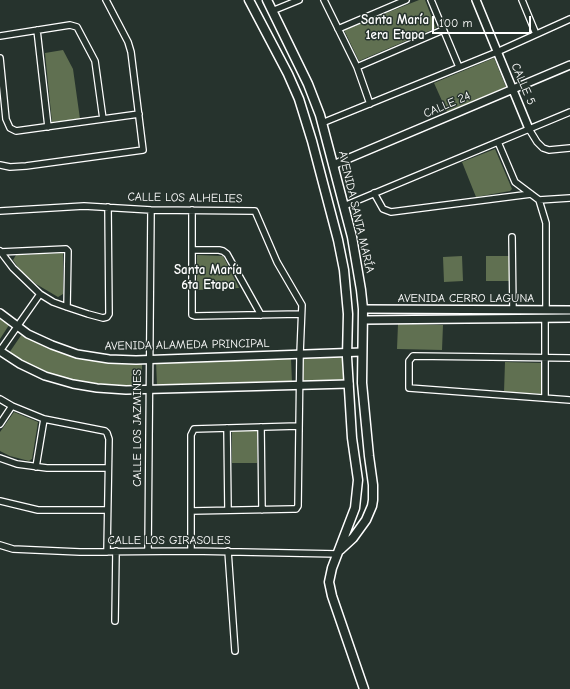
<!DOCTYPE html>
<meta charset="utf-8">
<style>
body{margin:0}
#map{position:relative;width:570px;height:689px;overflow:hidden;background:#26332d;font-family:"Comic Neue",sans-serif}
canvas{display:block}
.scale{position:absolute;left:432px;top:16px;width:99px;height:18px;box-sizing:border-box;border:2px solid #fff;border-top:0;padding-left:5px;font-size:12px;line-height:14px;white-space:nowrap;color:#fff;-webkit-text-stroke:3px #26332d;paint-order:stroke}
</style>
<div id="map">
<canvas width="570" height="689"></canvas>
<div class="scale">100 m</div>
</div>
<script>
const context = document.querySelector('canvas').getContext('2d');
context.lineJoin = 'round';
function paint(path, color) { context.fillStyle = color; context.fill(path, 'evenodd'); }
const poly = rows => new Path2D(rows.map(r => 'M' + r).join(''));
function strokePath(path, color, width, dash) { context.strokeStyle = color; context.lineWidth = width; context.lineCap = dash ? 'butt' : 'round'; context.setLineDash(dash || []); context.stroke(path); }
function write(font, color, halo, rows, align = 'center') {
  context.font = font + ' "Comic Neue",sans-serif'; context.lineWidth = 3; context.setLineDash([]); context.textBaseline = 'middle'; context.strokeStyle = halo; context.fillStyle = color; for (const [text, x, y, turn = 0] of rows) {
    context.save(); context.translate(x, y); context.rotate((+turn || 0) * Math.PI / 180); context.textAlign = isNaN(turn) ? turn : align; if (halo) context.strokeText(text, 0, 0); context.fillText(text, 0, 0); context.restore();
  }
}
const green = poly([
 [419,0,425,0,436,28,359,61,344,30],
 [63,50,73,69,80,119,52,122,45,53],
 [494,58,506,87,447,112,434,83],
 [495,149,512,189,510,191,476,197,462,162],
 [63,253,63,294,58,297,36,284,20,270,13,260,16,255],
 [197,255,223,256,239,288,197,290],
 [462,256,463,281,444,282,443,257],
 [486,256,509,256,509,281,486,281],
 [0,318,9,325,0,339],
 [398,324,443,325,442,350,397,349],
 [22,334,50,348,76,358,108,363,142,363,142,386,125,387,98,385,73,380,46,372,22,361,9,353],
 [345,356,345,381,303,382,303,357],
 [291,358,292,383,157,386,156,361],
 [505,362,542,363,542,394,504,392],
 [14,412,38,422,32,459,29,461,10,456,0,451,0,432],
 [232,431,257,431,257,463,232,463]
]);
const minor = poly([
 [324,0,357,67,370,104],
 [431,0,459,67],
 [522,0,536,34],
 [272,11,299,0],
 [338,29,406,0],
 [37,30,48,127],
 [0,36,70,25,77,27,95,61,103,119],
 [0,58,6,119,10,128,16,131,139,114],
 [357,67,443,30],
 [322,123,497,52,570,19],
 [529,129,537,142,543,148,549,150,570,148],
 [498,142,515,182,539,200,546,223,546,310],
 [0,165,10,167,26,166,143,150,131,52,128,42,106,0],
 [374,193,383,209,391,212,531,194],
 [539,200,570,198],
 [344,206,570,112],
 [192,210,192,315,195,316,301,314],
 [0,211,84,206,151,210,255,211,277,262,302,305,300,354,298,506,296,509,293,509,191,511],
 [512,237,513,310],
 [192,250,219,250,223,251,227,254,261,315],
 [0,251,13,268,40,294,53,302,67,307,88,314,103,318,107,317,109,314,108,207],
 [0,252,66,249,68,251,67,307],
 [545,318,545,398],
 [0,351,40,294],
 [570,358,413,356,409,361,409,388,570,400],
 [0,399,12,406,44,419,105,431,107,433,109,439,107,552],
 [0,424,12,406],
 [261,427,262,510],
 [227,428,228,510],
 [0,458,17,464,47,468,108,468],
 [36,467,44,419],
 [0,501,38,510,107,510],
 [0,545,13,549,80,552,191,551,338,554],
 [148,551,151,210],
 [191,551,191,435,194,429,298,426],
 [228,551,235,651],
 [115,621,116,551]
]);
const tertiary = poly([
 [476,0,529,129],
 [333,165,570,65],
 [363,309,570,310],
 [0,313,28,334,52,345,77,354,109,359,136,360,362,352],
 [363,320,570,318],
 [0,351,20,364,45,376,73,384,97,388,126,390,349,384]
]);
const secondary = poly([
 [249,0,288,74,299,99,312,141,338,240,344,270,348,314,347,357,352,438,358,480,355,508,332,568,329,582,332,596,364,689],
 [267,0,308,84,320,115,352,237,361,290,363,309,362,383,369,456,373,485,373,500,372,506,366,520,353,538,340,550]
]);
const streetNames = [
 ["CALLE 5",523,84,67],
 ["CALLE 24",447,105,-23],
 ["CALLE LOS ALHELIES",185,198,1],
 ["AVENIDA SANTA MARÍA",356,212,77],
 ["AVENIDA CERRO LAGUNA",466,299],
 ["AVENIDA ALAMEDA PRINCIPAL",187,345,-1],
 ["CALLE LOS JAZMINES",138,428,-90],
 ["CALLE LOS GIRASOLES",169,541]
];
const neighbourhoodNames = [
 ["Santa María",395,20],
 ["1era Etapa",395,35],
 ["Santa María",208,270],
 ["6ta Etapa",208,285]
];
paint(green, '#607051');
strokePath(minor, '#fff', 8);
strokePath(tertiary, '#fff', 10);
strokePath(secondary, '#fff', 11);
strokePath(minor, '#26332d', 5.5);
strokePath(tertiary, '#26332d', 7);
strokePath(secondary, '#26332d', 8);
write('12px', '#fff', '#26332d', streetNames);
write('bold 13px', '#fff', '#26332d', neighbourhoodNames);
</script>
